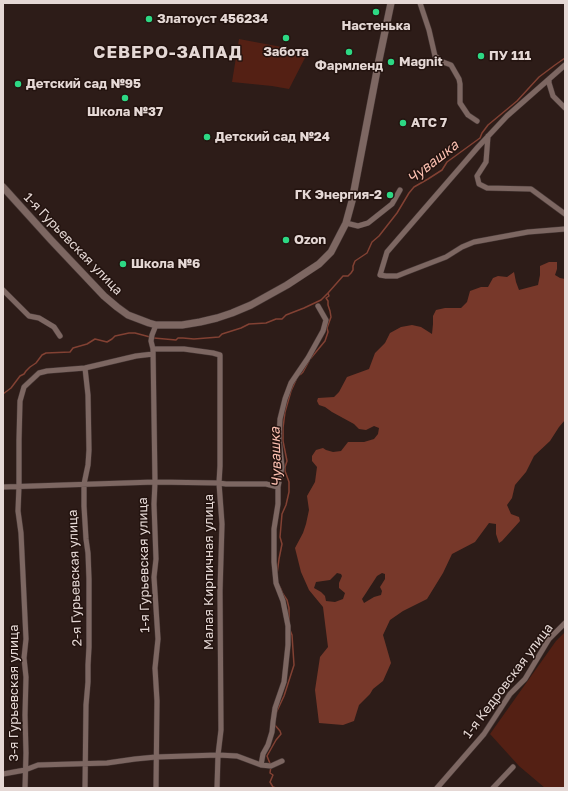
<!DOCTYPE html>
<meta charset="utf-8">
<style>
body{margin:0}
#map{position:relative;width:568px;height:791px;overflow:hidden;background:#2d1c18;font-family:"Golos Text",sans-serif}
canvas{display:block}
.frame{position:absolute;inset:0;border:4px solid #e5d8d5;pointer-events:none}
</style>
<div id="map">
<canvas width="568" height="791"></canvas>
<div class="frame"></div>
</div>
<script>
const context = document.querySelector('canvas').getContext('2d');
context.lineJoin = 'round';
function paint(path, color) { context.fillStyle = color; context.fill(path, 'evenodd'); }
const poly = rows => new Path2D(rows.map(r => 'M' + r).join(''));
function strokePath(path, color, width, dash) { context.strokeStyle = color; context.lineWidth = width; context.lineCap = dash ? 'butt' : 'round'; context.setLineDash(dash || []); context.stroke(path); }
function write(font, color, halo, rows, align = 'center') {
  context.font = font + ' "Golos Text",sans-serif'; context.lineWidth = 3; context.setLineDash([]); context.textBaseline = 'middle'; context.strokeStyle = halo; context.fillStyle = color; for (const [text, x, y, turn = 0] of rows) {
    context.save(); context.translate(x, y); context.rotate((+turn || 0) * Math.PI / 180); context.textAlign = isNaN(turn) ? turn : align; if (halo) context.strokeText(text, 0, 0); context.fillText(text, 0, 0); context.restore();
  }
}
const green = poly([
 [239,39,308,52,289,89,272,86,232,82],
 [565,632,565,788,545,788,519,766,490,734,556,641]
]);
const forest = poly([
 [549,262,557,262,557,269,555,275,560,278,565,279,565,420,559,427,550,441,534,456,526,472,515,485,512,498,507,505,511,514,519,517,520,521,502,541,499,543,496,534,496,524,489,523,475,542,452,554,443,573,427,599,403,611,390,620,383,635,391,663,383,681,373,689,370,694,359,705,354,721,343,725,319,723,315,690,320,657,328,647,323,607,309,590,301,572,295,548,303,533,306,524,309,510,307,496,315,482,317,467,312,461,312,456,316,450,323,448,326,450,333,452,341,451,348,442,364,442,374,439,378,434,379,428,374,426,366,430,359,429,354,424,332,412,325,407,319,405,317,401,318,398,334,397,339,392,347,377,369,369,375,353,385,343,390,333,401,327,412,325,421,327,432,334,433,324,433,316,436,310,445,308,461,308,467,302,470,291,481,287,488,287,493,278,498,276,507,277,514,272,516,282,519,290,538,285,540,275,540,266],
 [337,573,341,574,342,576,339,583,339,588,345,593,343,599,335,602,326,601,325,596,321,592,314,588,316,582,330,580],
 [382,573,385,574,385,579,380,587,382,591,381,595,374,597,364,603,362,599,366,593,377,576]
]);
const stream = poly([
 [154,338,176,340,178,338,183,338,194,339,219,337,222,334,241,328,249,324,266,323,276,319,282,319,286,315,304,308,321,300,328,293],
 [311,358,325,341,328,332,327,328,331,317,330,311,328,305,328,301,326,298,329,296,328,293,343,276,348,276,351,273,353,270,353,266,355,261,367,253,372,242,379,236,397,213,409,193,414,187,428,179,442,170,447,162,480,138,482,133,488,125,517,101,539,77,555,65,565,58],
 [299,375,301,374,303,372,309,361],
 [3,394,11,388,20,376,24,374,26,371,30,367,36,363,42,355,46,353,70,352,73,348,87,344,95,339,107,342,112,339,115,336,129,333,135,333,150,337],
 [277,574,279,559,282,544,280,537,282,514,286,505,289,492,289,482,285,471,285,467,287,461,283,441,283,428,285,412,291,391,296,380],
 [280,587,283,594,287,600,289,608,289,621],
 [276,713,284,696,294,665,292,635,290,630],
 [274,724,280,731,281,734,276,740,267,756,271,766,270,773,273,775,270,782,273,787,276,788]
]);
const street = poly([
 [420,3,429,30,435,56,443,62,451,65,459,79,460,84,460,103,468,115,477,121],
 [565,65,507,116,478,147,387,252,380,275,386,276,397,276,407,272,446,257,462,247,474,242,528,232,565,229],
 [549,79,549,83,553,96,565,108],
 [488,136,486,162,477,176,479,184,487,188,531,189,565,214],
 [346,223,358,226,368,223,392,204,400,190],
 [3,290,29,316,39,318,54,327,60,336],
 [156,325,152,335,151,341,153,349,155,482,154,504,156,559,154,577,158,639,155,668,157,701,156,788],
 [153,349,184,349,213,353,220,355,220,466,219,483,222,524,220,591,221,730,218,755,217,788],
 [3,487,155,482,219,483,226,484,266,484,278,487],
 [261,765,263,754,268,745,272,732,273,722,275,708,284,682,288,645,288,626,283,601,276,583,274,562,274,529,278,504,278,487,282,467,279,439,280,419,285,399,291,383,308,358,323,331,326,320,318,306],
 [3,774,25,770,38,765,107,763,135,759,156,757,218,755,237,756,261,765,271,766,282,761],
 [25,788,26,753,25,715,26,677,24,658,26,639,21,533,18,511,19,486,19,440,20,401,24,387,39,373,47,371,85,368,136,356,153,354],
 [85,788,86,705,88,682,88,665,89,647,89,579,88,553,86,539,84,506,84,484,88,465,89,450,88,395,85,368],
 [437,788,484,734,510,694,525,679,549,639,565,623],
 [493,788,513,767]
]);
const secondary = poly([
 [3,187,51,240,104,296,117,307,128,315,149,323,156,325,182,325,200,322,217,318,232,313,251,305,287,285,319,264,331,252,346,223,352,201,379,60,391,3]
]);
const markers = [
 [376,12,4,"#2dd884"],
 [149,19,4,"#2dd884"],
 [286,38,4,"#2dd884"],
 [349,52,4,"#2dd884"],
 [481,56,4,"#2dd884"],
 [391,62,4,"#2dd884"],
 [18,84,4,"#2dd884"],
 [125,98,4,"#2dd884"],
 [403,123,4,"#2dd884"],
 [207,137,4,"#2dd884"],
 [390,195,4,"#2dd884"],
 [286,240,4,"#2dd884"],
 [123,264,4,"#2dd884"]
];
const poiNames = [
 ["Златоуст 456234",157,19],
 ["Настенька",376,26,"center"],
 ["Забота",286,52,"center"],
 ["ПУ 111",489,56],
 ["Magnit",399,62],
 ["Фармленд",349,66,"center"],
 ["Детский сад №95",26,84],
 ["Школа №37",125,112,"center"],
 ["АТС 7",411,123],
 ["Детский сад №24",215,137],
 ["ГК Энергия-2",382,195,"right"],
 ["Ozon",294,240],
 ["Школа №6",131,264]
];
const streetNames = [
 ["1-я Гурьевская улица",73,244,46],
 ["1-я Гурьевская улица",144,565,-91],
 ["Малая Кирпичная улица",209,572,-90],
 ["2-я Гурьевская улица",75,578,-92],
 ["1-я Кедровская улица",508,681,-53],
 ["3-я Гурьевская улица",14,693,-90]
];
const waterNames = [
 ["Чувашка",433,162,-38],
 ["Чувашка",276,457,-92]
];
const districtNames = [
 ["СЕВЕРО-ЗАПАД",168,53]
];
paint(green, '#542014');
paint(forest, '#77382a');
strokePath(stream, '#824133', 1.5);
strokePath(street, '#473836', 6);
strokePath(secondary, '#473836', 8);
strokePath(street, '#7d6762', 5);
strokePath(secondary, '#7d6762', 7);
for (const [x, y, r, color] of markers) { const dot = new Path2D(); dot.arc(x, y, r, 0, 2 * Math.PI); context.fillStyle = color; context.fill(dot); strokePath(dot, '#23130f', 1.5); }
write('bold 13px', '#e5d8d5', '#23130f', poiNames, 'left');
write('13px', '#e5d8d5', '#23130f', streetNames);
write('italic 14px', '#fbbfb0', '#23130f', waterNames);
context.letterSpacing = '1px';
write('bold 17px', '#e5d8d5', '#23130f', districtNames);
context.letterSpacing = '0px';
</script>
